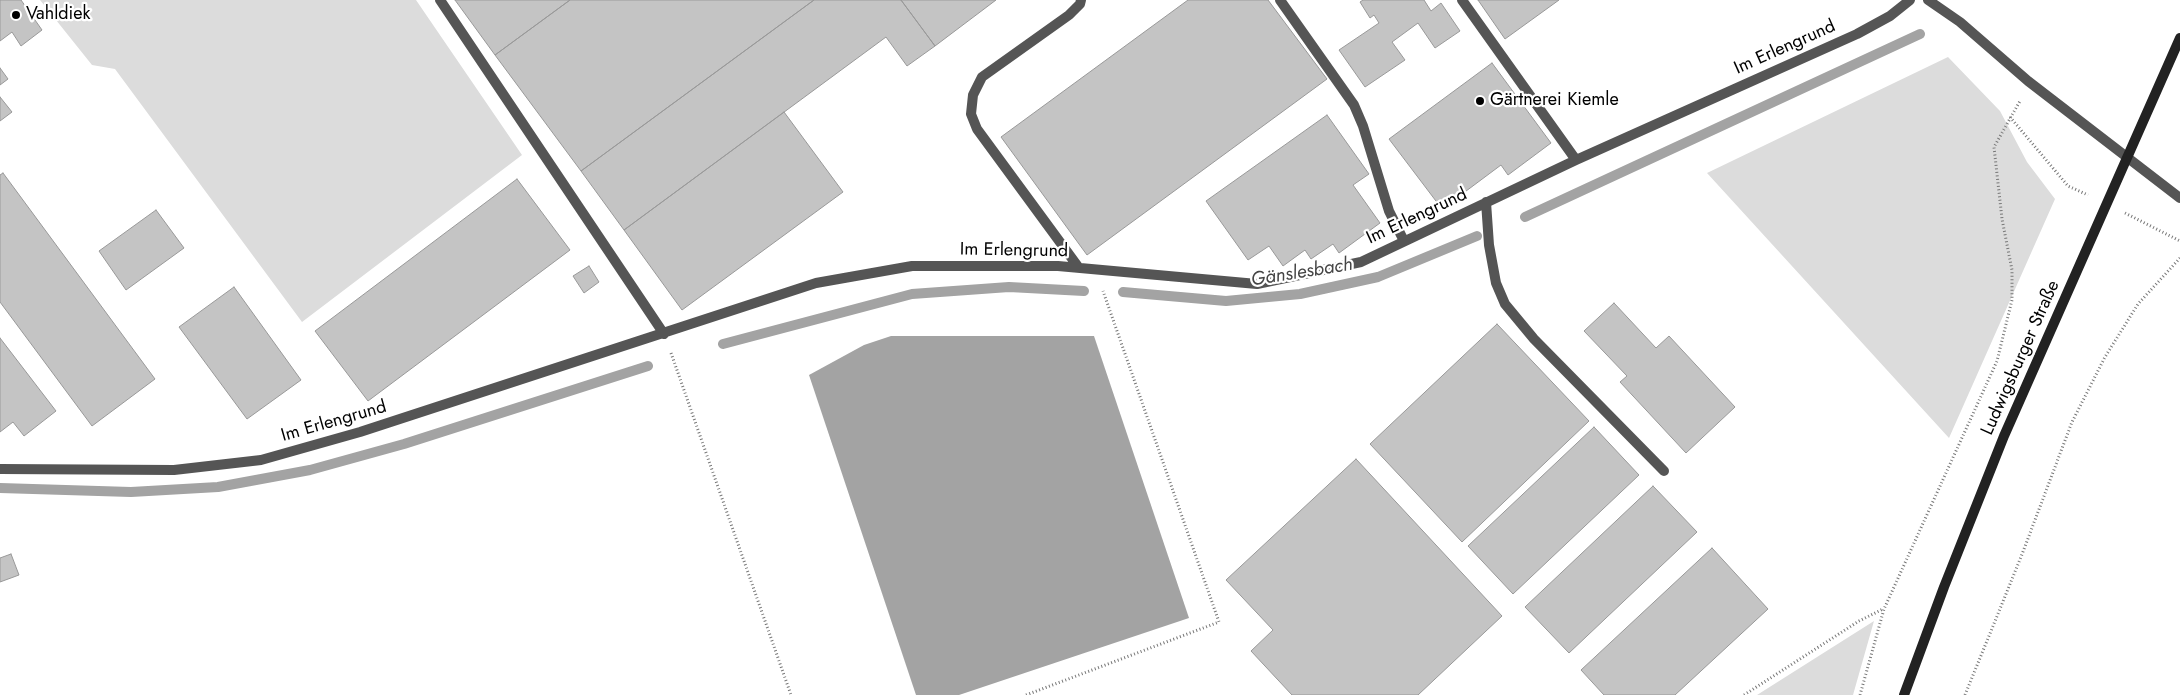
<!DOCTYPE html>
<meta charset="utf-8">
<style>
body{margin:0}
canvas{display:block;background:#fff}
</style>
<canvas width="2180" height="695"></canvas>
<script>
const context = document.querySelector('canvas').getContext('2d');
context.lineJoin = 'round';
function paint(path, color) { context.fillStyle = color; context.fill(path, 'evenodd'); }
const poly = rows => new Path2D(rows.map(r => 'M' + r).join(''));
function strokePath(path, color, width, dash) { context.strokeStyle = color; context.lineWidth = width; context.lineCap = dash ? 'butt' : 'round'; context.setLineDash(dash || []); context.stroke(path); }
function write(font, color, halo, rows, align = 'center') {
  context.font = font + ' Jost,sans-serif'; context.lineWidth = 4.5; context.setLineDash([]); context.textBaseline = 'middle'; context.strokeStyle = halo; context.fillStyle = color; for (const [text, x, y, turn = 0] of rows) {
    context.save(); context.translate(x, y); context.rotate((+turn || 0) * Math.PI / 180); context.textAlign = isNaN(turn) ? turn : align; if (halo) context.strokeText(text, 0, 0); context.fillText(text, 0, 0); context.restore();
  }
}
const green = poly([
 [40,0,416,0,522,155,302,322,115,69,92,65],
 [1948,57,2000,111,2027,162,2055,199,1949,438,1707,173],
 [1874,621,1853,695,1757,695]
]);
const water = poly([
 [891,336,1094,336,1189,618,959,695,916,695,809,375,864,345]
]);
const stream = poly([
 [1525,217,1920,34],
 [1123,292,1226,301,1300,294,1378,277,1477,236],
 [723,344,912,294,1009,287,1084,291],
 [0,488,131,492,218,487,310,470,404,444,648,366]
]);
const building = poly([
 [0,0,21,0,42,30,21,46,12,32,0,41,0,0],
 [455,0,570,0,495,55,455,0],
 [570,0,814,0,581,171,495,55,570,0],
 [814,0,901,0,935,46,907,66,886,37,624,230,581,171,814,0],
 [901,0,996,0,935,46,901,0],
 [1188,0,1268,0,1327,79,1087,255,1001,137,1188,0],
 [1363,0,1424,0,1431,11,1441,3,1460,31,1435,48,1418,23,1392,42,1405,60,1365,87,1339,50,1379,23,1374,15,1370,18,1360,2,1363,0],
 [1478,0,1559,0,1505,39,1478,0],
 [1492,63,1551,143,1508,175,1501,165,1442,209,1389,139,1492,63],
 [0,68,8,79,0,85,0,68],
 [0,97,12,112,0,121,0,97],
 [784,112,843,192,682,310,624,230,784,112],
 [1327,115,1369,174,1353,185,1380,223,1339,253,1333,244,1311,259,1305,250,1283,266,1269,246,1248,260,1206,201,1327,115],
 [3,173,155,379,92,426,0,302,0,175,3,173],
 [517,179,570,250,368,401,315,331,517,179],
 [156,210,184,248,126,290,99,251,156,210],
 [589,266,599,282,584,293,573,276,589,266],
 [234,287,301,380,247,419,179,327,234,287],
 [1614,303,1656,348,1669,336,1735,407,1686,453,1620,382,1627,376,1584,331,1614,303],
 [1497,324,1589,421,1462,542,1370,444,1497,324],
 [0,338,56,411,24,436,13,422,0,432,0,338],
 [1594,427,1639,475,1513,594,1468,546,1594,427],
 [1356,459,1502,616,1418,695,1292,695,1251,651,1273,630,1226,580,1356,459],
 [1653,486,1697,532,1569,653,1525,607,1653,486],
 [1712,548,1768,609,1675,695,1604,695,1581,670,1712,548],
 [11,554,19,575,0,582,0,558,11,554]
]);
const path = poly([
 [2010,117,2068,186,2088,195],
 [2125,213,2180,241],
 [671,353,791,695],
 [1026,695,1219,622,1103,291],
 [1744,695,1859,621,1883,609],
 [1860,695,1884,609,1997,361,2012,300,2012,270,2002,219,1994,147,2020,101],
 [1965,695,2021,557,2072,422,2105,357,2138,304,2180,258]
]);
const service = poly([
 [440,0,664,334],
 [1280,0,1354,105,1363,126,1389,211,1404,241],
 [1462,0,1576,160],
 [1928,0,1960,22,2028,81,2180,198],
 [1486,202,1489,245,1496,283,1505,304,1534,339,1664,471],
 [1079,268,977,129,971,114,973,95,982,77,1069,15,1080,4,1081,0],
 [0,469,174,470,261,460,360,432,816,283,912,266,1058,266,1257,284,1361,262,1576,160,1857,34,1890,16,1910,0]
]);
const secondary = poly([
 [1904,695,1944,587,2004,436,2180,38]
]);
const markers = [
 [16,15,5,"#000"],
 [1480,101,5,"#000"]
];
const poiNames = [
 ["Vahldiek",26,15],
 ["Gärtnerei Kiemle",1490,101]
];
const streetNames = [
 ["Im Erlengrund",1785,48,-24],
 ["Im Erlengrund",1417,217,-25],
 ["Im Erlengrund",1014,251,1],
 ["Ludwigsburger Straße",2021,358,-66],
 ["Im Erlengrund",334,422,-16]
];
const waterNames = [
 ["Gänslesbach",1302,273,-9]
];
paint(green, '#dcdcdc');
paint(water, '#a3a3a3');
strokePath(stream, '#a3a3a3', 10);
paint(building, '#c4c4c4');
strokePath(building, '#999', 1);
strokePath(path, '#777', 3, [1, 2.5]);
strokePath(service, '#555', 10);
strokePath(secondary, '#222', 10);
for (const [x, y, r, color] of markers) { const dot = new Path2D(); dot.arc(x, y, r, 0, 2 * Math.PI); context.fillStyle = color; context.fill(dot); strokePath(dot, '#fff', 2); }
write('18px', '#000', '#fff', poiNames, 'left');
write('18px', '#000', '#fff', streetNames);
write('italic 19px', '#444', '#fff', waterNames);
</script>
